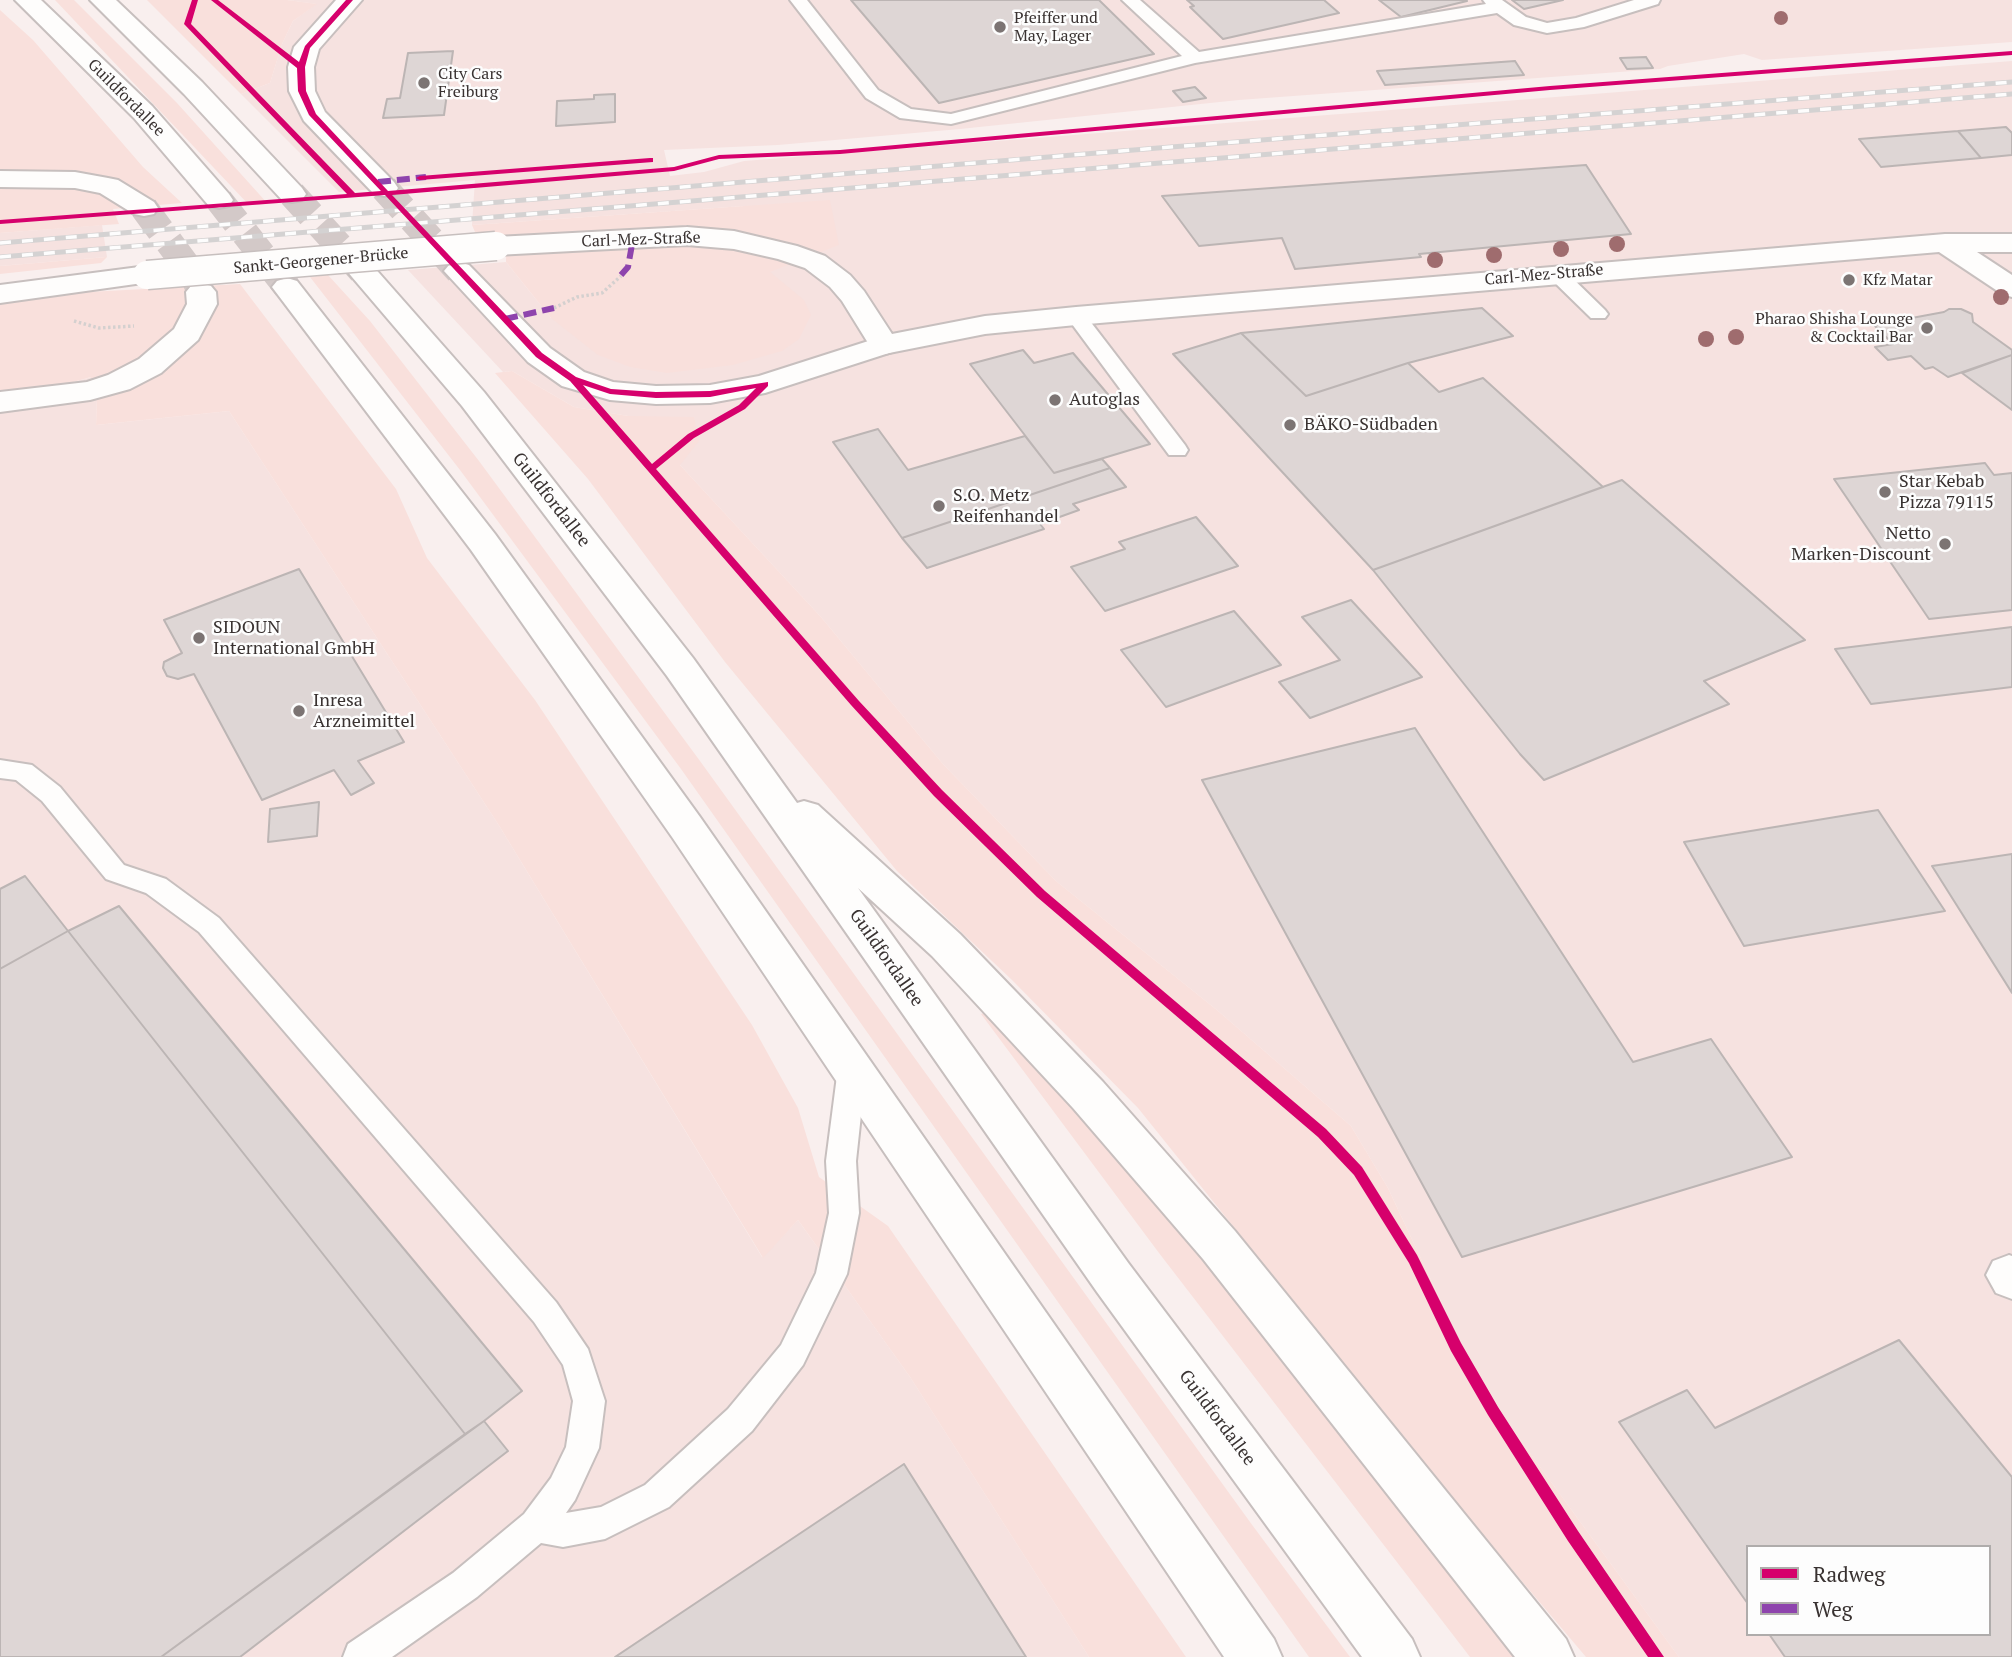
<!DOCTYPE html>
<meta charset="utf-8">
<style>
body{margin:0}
#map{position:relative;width:2012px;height:1657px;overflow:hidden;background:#f9efee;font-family:"PT Serif",serif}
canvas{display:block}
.legend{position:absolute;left:1746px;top:1545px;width:245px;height:91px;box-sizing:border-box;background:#fdfdfd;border:2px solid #afacab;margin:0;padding:9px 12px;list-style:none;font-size:21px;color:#393231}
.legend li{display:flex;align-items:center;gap:14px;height:35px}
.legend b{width:35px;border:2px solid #afacab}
</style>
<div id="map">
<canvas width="2012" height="1657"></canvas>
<ul class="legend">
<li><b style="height:9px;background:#d6006c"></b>Radweg</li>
<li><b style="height:9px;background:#8e44ad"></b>Weg</li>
</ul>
</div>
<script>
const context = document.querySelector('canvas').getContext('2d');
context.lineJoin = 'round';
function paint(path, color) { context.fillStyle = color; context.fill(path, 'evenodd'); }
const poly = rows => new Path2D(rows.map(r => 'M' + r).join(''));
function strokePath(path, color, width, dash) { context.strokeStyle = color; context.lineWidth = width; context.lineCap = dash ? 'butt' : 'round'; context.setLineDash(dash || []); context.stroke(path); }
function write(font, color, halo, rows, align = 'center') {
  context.font = font + ' "PT Serif",serif'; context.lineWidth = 5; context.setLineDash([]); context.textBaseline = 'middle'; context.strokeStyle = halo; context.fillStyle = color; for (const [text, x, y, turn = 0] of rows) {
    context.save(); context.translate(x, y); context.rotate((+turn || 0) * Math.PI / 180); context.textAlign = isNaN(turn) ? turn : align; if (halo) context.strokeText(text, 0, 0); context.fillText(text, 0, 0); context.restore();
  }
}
const built = poly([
 [287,0,2012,0,2012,42,1762,60,1744,54,1668,66,1660,69,1239,100,960,129,778,145,664,150,670,176,704,172,744,161,2012,61,2012,1657,1679,1657,1508,1423,1459,1340,1388,1188,1351,1126,1217,1010,1056,881,943,764,821,617,680,465,628,416,574,407,512,371,503,372,408,270,506,262,551,318,770,272,745,206,472,225,475,180,339,192,241,94,270,83,282,44,293,21,316,4],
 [1748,1547,1989,1547,1989,1634,1748,1634],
 [102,225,107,257,0,266,0,233],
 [92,377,97,399,96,425,229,411,498,824,762,1257,798,1220,910,1377,1089,1657,0,1657,0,392,66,384]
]);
const green = poly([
 [55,0,74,0,177,103,268,204,249,205],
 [147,0,287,0,317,4,293,21,282,44,270,83,241,94],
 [0,10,33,40,143,167,182,203,113,209,119,224,0,233],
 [830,200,839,245,770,272,804,300,811,315,799,339,782,351,733,365,667,373,630,367,598,355,551,318,506,262,506,256,481,233,475,232,472,225],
 [107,257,101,263,0,274,0,266],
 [328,275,370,321,479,461,700,761,1250,1522,1350,1657,1309,1657,681,769,460,470,310,277],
 [240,284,396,489,427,558,535,700,752,1025,798,1108,819,1177,888,1226,1186,1657,1089,1657,910,1377,798,1220,763,1258,498,824,229,411,96,425,97,399,91,377,66,384,0,392,0,303,49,294],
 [512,371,574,407,628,416,694,417,699,441,680,465,821,617,943,764,1056,881,1217,1010,1351,1126,1388,1188,1459,1340,1508,1423,1679,1657,1586,1657,1454,1501,1138,1108,1012,980,897,871,725,662,588,479,495,373],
 [987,1012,1044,1066,1195,1250,1515,1657,1470,1657,1159,1253,981,1014]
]);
const building = poly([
 [851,0,1099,0,1154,54,939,103,851,0],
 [1187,0,1324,0,1339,13,1223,39,1190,7,1194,6,1187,0],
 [1379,0,1466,0,1467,1,1401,17,1379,0],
 [1512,0,1563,0,1524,9,1512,0],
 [453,51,444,115,383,118,387,99,400,98,408,53,453,51],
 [1646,57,1653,68,1627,69,1620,58,1646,57],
 [1515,61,1524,75,1385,85,1377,71,1515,61],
 [1195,87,1206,98,1183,102,1173,91,1195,87],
 [615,94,615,122,556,126,557,101,594,99,594,95,615,94],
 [2006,127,2012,133,2012,155,1981,158,1958,131,2006,127],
 [1958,131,1981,158,1881,167,1859,139,1958,131],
 [1586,165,1631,234,1419,254,1421,257,1295,269,1282,238,1199,246,1162,196,1586,165],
 [1482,308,1513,336,1408,363,1306,396,1241,333,1482,308],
 [1949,309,1961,309,1972,314,1973,322,2012,350,2012,355,1948,377,1933,367,1925,369,1911,356,1888,360,1875,347,1893,344,1874,325,1944,312,1949,309],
 [1241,333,1306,396,1408,363,1439,392,1483,378,1603,487,1373,570,1173,354,1241,333],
 [1023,350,1034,363,1073,353,1150,444,1054,473,970,364,1023,350],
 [2012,355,2012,410,1962,373,2012,355],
 [878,429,908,470,1025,436,1054,473,1102,459,1110,468,902,538,833,442,878,429],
 [1985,463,1994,475,2012,473,2012,610,1929,619,1834,479,1985,463],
 [1110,468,1126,487,1073,504,1079,510,1040,524,1044,529,927,568,902,538,1110,468],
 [1622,480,1805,640,1704,681,1729,704,1544,780,1520,754,1373,570,1622,480],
 [1196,517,1238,566,1105,611,1071,567,1125,549,1119,542,1196,517],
 [299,569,404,742,358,761,374,783,351,795,334,770,262,800,194,674,178,679,167,676,163,668,164,662,182,653,164,620,299,569],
 [1351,600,1422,677,1310,718,1279,682,1340,660,1302,617,1351,600],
 [1234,611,1281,665,1166,707,1121,650,1234,611],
 [2012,627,2012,687,1871,704,1835,649,2012,627],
 [1415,728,1633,1062,1711,1039,1792,1157,1462,1257,1202,780,1415,728],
 [319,802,317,836,268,842,270,809,319,802],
 [1878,810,1945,911,1744,946,1684,842,1878,810],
 [2012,854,2012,993,1932,866,2012,854],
 [25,876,68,931,0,969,0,889,25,876],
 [119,906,522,1391,484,1421,465,1434,68,931,119,906],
 [68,931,465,1434,161,1657,0,1657,0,969,68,931],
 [1899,1340,2012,1477,2012,1657,1785,1657,1769,1634,1989,1634,1989,1547,1748,1547,1748,1604,1619,1422,1687,1390,1715,1428,1899,1340],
 [484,1421,508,1451,240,1657,161,1657,484,1421],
 [904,1464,1026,1657,615,1657,904,1464]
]);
const streetTunnel = poly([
 [144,208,194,276,201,292]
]);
const secondaryTunnel = poly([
 [384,188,459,271]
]);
const highwayTunnel = poly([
 [292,194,362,271],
 [219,200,287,287]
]);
const path = poly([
 [554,308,577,297,602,293,621,276],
 [74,321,99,328,134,326]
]);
const lane = poly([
 [790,0,807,0,878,90,911,109,951,114,1182,56,1122,0,1140,0,1199,52,1486,4,1483,0,1502,0,1526,17,1547,23,1576,18,1634,0,1660,0,1658,4,1584,27,1547,33,1514,25,1497,13,1195,63,951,124,900,118,866,98,790,0],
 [1557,268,1564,270,1605,310,1608,314,1605,318,1591,318,1550,278,1547,274,1550,270,1557,268],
 [1076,310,1083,312,1185,445,1188,450,1185,455,1169,455,1066,316,1069,312,1076,310],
 [0,760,32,765,60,787,124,865,166,879,219,918,556,1302,588,1349,605,1401,599,1448,575,1500,566,1513,601,1507,645,1485,728,1409,781,1345,816,1273,829,1213,826,1161,838,1068,842,1060,852,1056,862,1060,866,1068,856,1161,859,1213,847,1274,803,1365,752,1431,669,1507,605,1539,563,1547,541,1543,477,1597,392,1657,343,1657,348,1644,453,1573,524,1514,551,1478,566,1447,573,1401,563,1365,534,1322,199,932,146,893,106,879,42,801,16,780,0,778,0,760]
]);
const street = poly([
 [0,171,75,172,108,178,118,180,154,202,158,208,154,214,144,216,134,214,100,193,75,188,0,187,0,171],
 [687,227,734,231,797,246,825,256,850,275,864,291,892,334,985,316,1076,307,1945,234,2012,234,2012,252,1977,252,2012,275,2012,297,2002,294,1939,252,1076,325,985,334,884,354,873,351,842,301,830,287,805,268,778,259,734,249,687,245,496,255,486,252,482,246,486,240,496,237,687,227],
 [147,266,157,269,162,275,157,281,0,303,0,285,147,266],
 [201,283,211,286,216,292,217,304,198,340,161,373,130,389,90,400,0,412,0,392,87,382,108,375,139,359,174,329,187,304,186,292,191,286,201,283],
 [2009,1255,2012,1256,2012,1299,1996,1293,1986,1275,1993,1261,2009,1255]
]);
const secondary = poly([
 [336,0,362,0,319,49,314,67,315,91,325,112,394,182,398,188,394,194,384,196,374,194,304,121,289,91,288,67,294,47,336,0],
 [459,262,469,265,550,348,584,372,613,382,656,386,710,385,759,376,884,336,895,339,899,345,895,351,765,393,710,403,656,404,610,400,562,386,528,362,444,271,449,265,459,262]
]);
const highway = poly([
 [15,0,41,0,152,106,229,194,233,200,229,206,219,208,209,206,134,118,15,0],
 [90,0,116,0,202,82,302,188,306,194,302,200,292,202,282,200,184,94,90,0],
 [362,262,372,265,484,392,693,658,797,803,804,801,818,805,960,934,1103,1082,1235,1231,1566,1639,1574,1657,1515,1657,1203,1259,1073,1108,932,956,858,888,1129,1264,1412,1639,1420,1657,1362,1657,1097,1292,667,676,462,406,352,277,347,271,352,265,362,262],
 [287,278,297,281,495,534,700,817,1274,1639,1282,1657,1224,1657,672,837,471,550,272,287,277,281,287,278]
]);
const rail = poly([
 [0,243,1158,148,2012,82],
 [0,257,2012,94]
]);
const streetBridge = poly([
 [147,275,496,246]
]);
const quiet = poly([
 [378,182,426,177],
 [621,275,628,267,633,239],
 [505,319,554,308]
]);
const cycleway = poly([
 [192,0,198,0,191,24,355,193,381,191,309,115,298,91,297,68,211,0,218,0,299,62,305,46,346,0,353,0,310,48,305,67,306,91,316,114,388,191,674,167,719,155,840,150,1550,86,2012,51,2012,55,1550,90,840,154,719,159,674,171,392,195,542,353,576,377,611,389,656,392,710,391,768,382,768,386,745,409,694,438,656,469,859,701,942,790,1045,891,1326,1129,1362,1167,1417,1255,1461,1343,1498,1407,1578,1531,1664,1657,1648,1657,1568,1541,1488,1415,1451,1351,1409,1263,1354,1175,1318,1137,1037,897,934,796,851,705,570,381,536,357,385,195,0,224,0,220,347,194,185,25,184,24,192,0],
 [583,385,610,394,656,398,710,397,756,388,739,405,688,434,652,464,583,385],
 [650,158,653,158,653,162,420,180,416,178,420,176,650,158]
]);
const trees = [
 [1781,18,7],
 [1617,244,8],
 [1561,249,8],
 [1494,255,8],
 [1435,260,8],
 [2001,297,8],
 [1736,337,8],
 [1706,339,8]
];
const markers = [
 [1000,27,7,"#7c7473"],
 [424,83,7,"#7c7473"],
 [1849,280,7,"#7c7473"],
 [1927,328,7,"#7c7473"],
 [1055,400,7,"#7c7473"],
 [1290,425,7,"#7c7473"],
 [1885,492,7,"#7c7473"],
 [939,506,7,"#7c7473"],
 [1945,544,7,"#7c7473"],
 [199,638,7,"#7c7473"],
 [299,711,7,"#7c7473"]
];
const farPoinames = [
 ["Pfeiffer und",1014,18],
 ["May, Lager",1014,36],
 ["City Cars",438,74],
 ["Freiburg",438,92],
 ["Kfz Matar",1863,280],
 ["Pharao Shisha Lounge",1913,319,"right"],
 ["& Cocktail Bar",1913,337,"right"]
];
const farStreetnames = [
 ["Guildfordallee",126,98,45],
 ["Carl-Mez-Straße",641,240,-2],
 ["Sankt-Georgener-Brücke",321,261,-5],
 ["Carl-Mez-Straße",1544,275,-5]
];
const poiNames = [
 ["Autoglas",1069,400],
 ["BÄKO-Südbaden",1304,425],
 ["Star Kebab",1899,482],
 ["Pizza 79115",1899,503],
 ["S.O. Metz",953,496],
 ["Reifenhandel",953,517],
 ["Netto",1931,534,"right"],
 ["Marken-Discount",1931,555,"right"],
 ["SIDOUN",213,628],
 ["International GmbH",213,649],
 ["Inresa",313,701],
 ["Arzneimittel",313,722]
];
const streetNames = [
 ["Guildfordallee",551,500,52],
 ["Guildfordallee",886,958,55],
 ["Guildfordallee",1217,1418,53]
];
paint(built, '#f6e2e0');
paint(green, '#f9e0dc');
paint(building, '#ded6d5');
strokePath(building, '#bcb5b4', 2);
strokePath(streetTunnel, '#d3c9c8', 28, [28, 14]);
strokePath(secondaryTunnel, '#d3c9c8', 28, [28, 14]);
strokePath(highwayTunnel, '#d3c9c8', 28, [28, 14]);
strokePath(lane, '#c7bfbe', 4);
strokePath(street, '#c7bfbe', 4);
strokePath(secondary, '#c7bfbe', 4);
strokePath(highway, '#c7bfbe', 4);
strokePath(path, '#d4d0cf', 3.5, [2.5, 2.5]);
paint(lane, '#fefdfc');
paint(street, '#fefdfc');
paint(secondary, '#fefdfc');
paint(highway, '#fefdfc');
strokePath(rail, '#d4d2d2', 5);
strokePath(rail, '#fdfdfd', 3.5, [11]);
strokePath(streetBridge, '#c7bfbe', 31, []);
strokePath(streetBridge, '#fefdfc', 28);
strokePath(quiet, '#8e44ad', 6, [13, 6]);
paint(cycleway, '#d6006c');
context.fillStyle = '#9f6c6e';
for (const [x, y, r] of trees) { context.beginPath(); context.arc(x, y, r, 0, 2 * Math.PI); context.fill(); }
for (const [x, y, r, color] of markers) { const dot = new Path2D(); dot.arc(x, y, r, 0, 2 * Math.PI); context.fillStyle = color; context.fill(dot); strokePath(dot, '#fdfdfd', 2.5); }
write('16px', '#393231', '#fdfdfd', farPoinames, 'left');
write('16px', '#393231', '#fdfdfd', farStreetnames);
write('18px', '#393231', '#fdfdfd', poiNames, 'left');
write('18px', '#393231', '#fdfdfd', streetNames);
</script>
